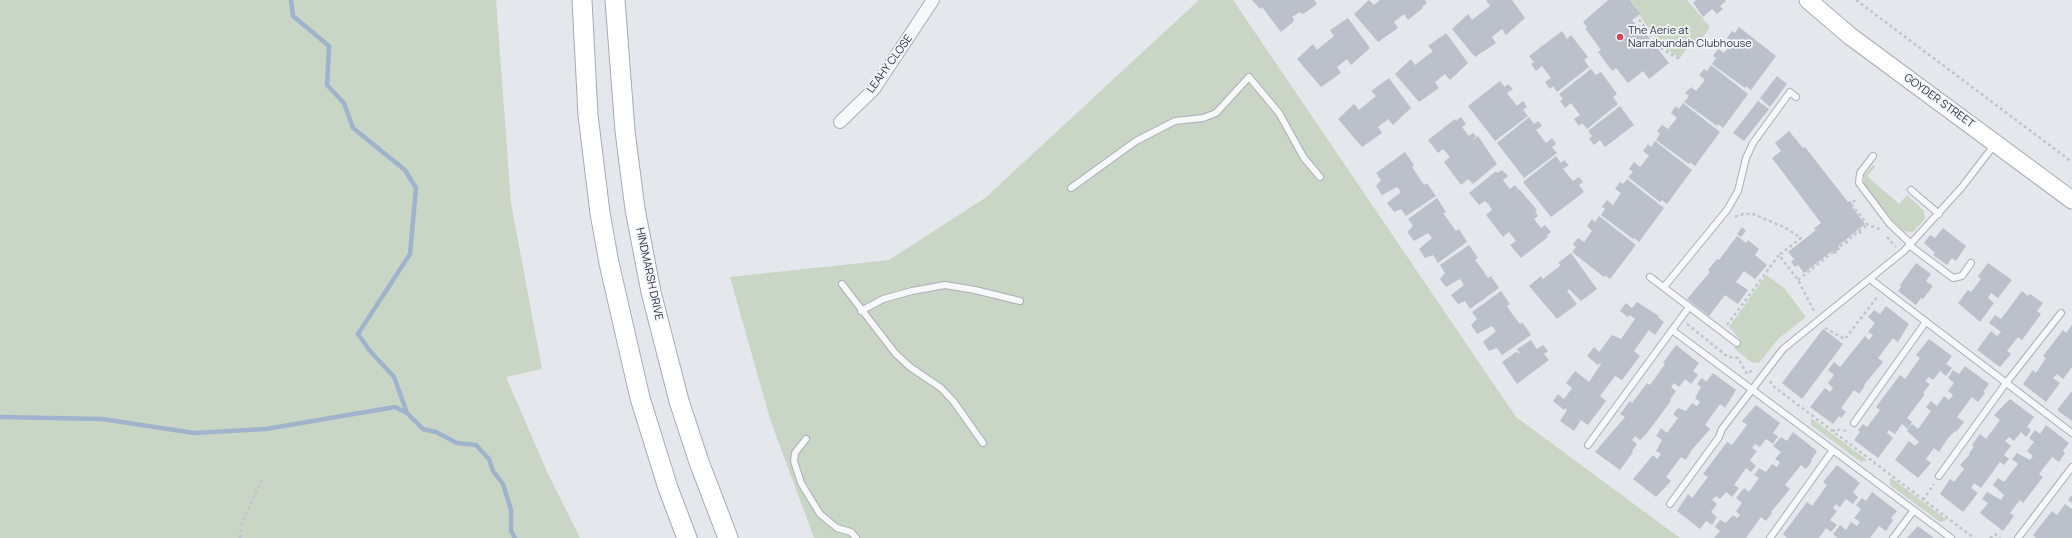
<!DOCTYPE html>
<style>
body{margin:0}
canvas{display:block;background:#e4e7ec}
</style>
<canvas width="2072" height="538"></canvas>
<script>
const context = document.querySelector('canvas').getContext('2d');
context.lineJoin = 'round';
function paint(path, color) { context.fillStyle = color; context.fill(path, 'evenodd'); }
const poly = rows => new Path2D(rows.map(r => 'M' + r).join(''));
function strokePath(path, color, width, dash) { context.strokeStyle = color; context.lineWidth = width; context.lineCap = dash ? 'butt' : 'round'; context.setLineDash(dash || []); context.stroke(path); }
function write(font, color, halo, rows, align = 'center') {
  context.font = font + ' Manrope,sans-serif'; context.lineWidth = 3.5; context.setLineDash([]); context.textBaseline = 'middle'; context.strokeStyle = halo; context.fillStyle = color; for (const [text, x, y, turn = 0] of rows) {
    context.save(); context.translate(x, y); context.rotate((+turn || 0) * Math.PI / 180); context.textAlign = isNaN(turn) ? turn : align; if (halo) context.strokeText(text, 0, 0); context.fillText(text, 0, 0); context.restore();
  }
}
const green = poly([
 [0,0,496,0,511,203,542,369,506,377,548,474,580,538,0,538],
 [1199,0,1233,0,1516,417,1680,538,814,538,770,419,730,277,889,260,985,198],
 [1629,0,1687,0,1710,27,1698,43,1688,47,1680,58,1661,46],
 [1873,165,1875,167,1867,176,1899,204,1907,195,1924,211,1925,219,1913,232,1904,231,1893,221,1864,185,1864,175],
 [1766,275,1784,288,1806,317,1778,339,1759,363,1751,362,1734,348,1740,340,1729,327],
 [1811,418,1867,460,1868,460,1861,462,1811,425],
 [1890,477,1947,520,1940,522,1890,485]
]);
const stream = poly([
 [291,0,293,16,329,46,327,85,344,103,353,128,405,170,416,188,410,254,358,334,370,351,394,377,407,413,423,429,436,432,457,443,476,445,489,459,493,471,503,484,511,510,511,531,515,538],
 [0,417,102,419,194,433,266,429,395,407,407,413]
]);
const building = poly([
 [1252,0,1314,0,1317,4,1305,13,1302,14,1300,12,1292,17,1294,19,1293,22,1281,32,1262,7,1260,9],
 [1369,0,1374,5,1380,0,1425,0,1427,3,1422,7,1423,8,1408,20,1404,14,1394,22,1398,28,1378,42,1354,14],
 [1486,0,1512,0,1525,18,1506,35,1502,29,1492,37,1496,43,1475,57,1452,29,1468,14,1472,20,1490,6],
 [1608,0,1629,0,1640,14,1632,20,1637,26,1639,25,1669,63,1649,79,1643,71,1628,83,1616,68,1612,71,1598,52,1601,50,1585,28,1587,27,1583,22],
 [1696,0,1725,0,1726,1,1720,6,1723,9,1717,14,1712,9,1703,17,1693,3],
 [1348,18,1370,48,1351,65,1347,59,1337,67,1341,73,1321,87,1297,59,1313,44,1317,50,1334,36,1330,30],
 [1739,27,1776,56,1751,90,1746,86,1745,88,1712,64,1716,58,1713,56,1718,49,1724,53,1733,42,1727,38,1732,31,1735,33],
 [1562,31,1567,39,1571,35,1588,57,1584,60,1589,67,1557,92,1553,86,1550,89,1545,82,1551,78,1542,66,1536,71,1531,64,1534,62,1529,56],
 [1446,33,1468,63,1450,80,1445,74,1435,82,1439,88,1419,102,1395,74,1411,59,1415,65,1433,51,1428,46],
 [1711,65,1748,94,1723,128,1718,124,1717,126,1684,102,1689,96,1685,93,1691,87,1696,91,1705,80,1699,75,1704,69,1707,71],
 [1591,69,1596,75,1601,72,1617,94,1613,97,1618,104,1587,129,1582,123,1579,126,1574,119,1580,115,1571,103,1565,108,1560,101,1563,99,1559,94],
 [1777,76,1787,84,1770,107,1760,98],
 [1389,78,1411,108,1393,125,1388,119,1378,127,1382,133,1362,147,1338,119,1354,104,1359,110,1376,96,1371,91],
 [1500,81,1505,87,1508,84,1513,89,1507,93,1517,106,1523,101,1527,107,1523,110,1528,116,1495,141,1468,106],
 [1758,101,1769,109,1744,141,1733,133],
 [1683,103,1720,132,1695,166,1690,162,1689,164,1656,140,1660,134,1657,131,1662,125,1668,129,1677,118,1671,113,1676,106,1679,109],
 [1620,106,1634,125,1605,147,1600,140,1594,145,1589,139,1592,136,1588,131],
 [1461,117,1466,124,1462,127,1469,136,1473,133,1476,136,1472,141,1478,136,1497,164,1473,184,1468,179,1461,185,1444,162,1450,157,1443,149,1438,153,1428,140,1455,119,1456,121],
 [1529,117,1534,124,1538,121,1542,126,1536,130,1546,143,1552,138,1556,144,1552,147,1557,153,1524,178,1497,143],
 [1789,131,1803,148,1805,147,1848,202,1850,201,1853,205,1851,206,1865,224,1838,246,1840,249,1834,253,1832,251,1804,273,1798,265,1795,267,1791,262,1794,259,1788,252,1816,230,1814,228,1821,223,1772,158,1781,151,1775,143],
 [1655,141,1692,170,1667,204,1662,200,1660,202,1628,177,1633,172,1629,169,1634,162,1640,167,1649,156,1643,151,1648,144,1651,147],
 [1405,152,1414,165,1412,167,1424,185,1427,183,1436,196,1406,216,1401,209,1394,212,1387,203,1401,192,1397,187,1382,195,1376,186,1381,180,1376,173],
 [1556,156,1561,163,1564,160,1569,165,1563,169,1573,181,1579,177,1583,182,1579,185,1584,192,1551,217,1523,182],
 [1502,170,1508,176,1503,180,1510,189,1515,185,1518,189,1514,193,1519,189,1537,210,1535,211,1538,216,1534,219,1541,228,1545,225,1551,232,1547,235,1548,237,1521,258,1510,245,1516,241,1509,232,1503,237,1486,215,1492,210,1489,205,1485,201,1479,205,1469,193,1496,171,1497,173],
 [1627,179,1664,208,1639,242,1634,238,1633,239,1601,215,1605,209,1602,207,1607,200,1613,205,1621,193,1615,189,1620,182,1623,184],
 [1437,198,1446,212,1443,213,1456,231,1459,229,1467,242,1438,263,1433,255,1425,258,1419,249,1432,238,1428,233,1414,241,1407,232,1413,226,1408,219],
 [1599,216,1636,245,1610,279,1605,275,1604,277,1572,252,1576,247,1573,244,1578,238,1584,242,1592,231,1587,226,1592,219,1595,222],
 [1742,227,1746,231,1741,237,1737,234],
 [1943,228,1966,246,1956,261,1952,258,1947,265,1933,255,1935,253,1924,243,1930,235,1935,238],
 [1737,236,1746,243,1748,240,1759,249,1755,255,1767,265,1755,279,1744,271,1736,282,1748,290,1738,304,1725,295,1709,316,1687,299,1710,272,1708,270,1717,259,1719,260],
 [1469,245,1478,258,1475,260,1482,269,1488,278,1491,276,1499,288,1470,309,1465,301,1458,304,1451,295,1464,285,1460,279,1446,287,1440,279,1445,273,1440,265],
 [1571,253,1597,289,1581,301,1569,289,1567,291,1577,304,1557,319,1529,286,1541,276,1543,279,1561,265,1558,263],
 [1916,263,1931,274,1926,281,1933,286,1923,299,1921,298,1916,305,1898,291,1901,287,1900,285],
 [1988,263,2012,280,1998,298,1991,293,1988,298,1994,303,1980,322,1958,303,1968,290,1971,292,1981,279,1978,276],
 [1501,291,1510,304,1507,306,1513,315,1520,324,1522,322,1531,335,1502,355,1497,348,1489,351,1483,342,1496,331,1492,326,1477,334,1471,325,1477,319,1472,312],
 [2022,291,2028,296,2030,294,2043,303,2037,311,2041,314,2022,340,2018,337,2007,351,2011,354,2000,367,1977,350,1991,331,1997,336,2001,332,1989,323,1995,315,2001,319],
 [1637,302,1659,316,1658,317,1664,322,1655,335,1649,330,1634,351,1640,356,1622,380,1615,376,1600,396,1606,401,1588,425,1581,420,1574,431,1560,421,1567,410,1565,408,1564,410,1553,401,1558,394,1564,399,1572,388,1566,383,1575,371,1589,382,1601,364,1600,363,1598,365,1587,356,1594,347,1599,352,1612,335,1621,339,1635,319,1630,315,1628,317,1620,311,1626,303,1632,308],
 [1886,306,1909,324,1898,342,1893,338,1878,358,1883,362,1864,385,1865,386,1859,394,1854,390,1841,408,1846,412,1841,418,1839,416,1833,424,1810,407,1825,388,1830,392,1833,388,1828,383,1834,375,1828,370,1834,362,1840,367,1865,336,1869,340,1873,335,1868,332,1875,323,1868,317,1874,310,1880,314],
 [2072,325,2072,367,2063,379,2057,374,2053,378,2060,383,2046,402,2023,384,2033,370,2036,373,2046,358,2043,356,2063,330,2066,333],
 [1823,329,1843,344,1802,399,1782,383],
 [1929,339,1952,356,1946,364,1952,368,1946,376,1940,371,1933,380,1929,377,1925,381,1930,384,1923,393,1925,394,1907,418,1912,422,1908,429,1902,424,1895,434,1889,430,1887,433,1893,438,1878,458,1854,440,1860,432,1858,430,1863,424,1867,427,1880,410,1876,407,1900,375,1905,379,1920,358,1916,355],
 [1531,340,1537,349,1543,345,1548,351,1544,354,1549,360,1517,384,1502,362,1516,352,1520,354,1517,349],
 [1676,345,1699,363,1693,371,1698,375,1691,384,1685,379,1679,387,1674,383,1671,387,1676,391,1670,400,1671,401,1647,433,1640,440,1635,436,1632,440,1637,444,1632,451,1633,452,1620,470,1595,452,1625,417,1620,414,1630,401,1632,403,1647,383,1650,385,1665,364,1663,363],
 [1965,366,1989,384,1983,392,1985,393,1978,402,1972,397,1957,417,1964,422,1956,432,1955,431,1948,438,1939,452,1934,448,1926,459,1931,463,1918,478,1895,460,1909,441,1915,446,1919,442,1907,431,1912,424,1918,429,1931,411,1926,407,1931,401,1937,406,1944,396,1949,400,1953,395,1948,391,1954,383,1948,378,1953,370,1959,374],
 [1713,373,1736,390,1725,408,1720,404,1705,425,1710,429,1691,451,1686,460,1681,457,1666,477,1671,481,1656,497,1633,479,1653,455,1657,459,1661,454,1656,451,1662,440,1656,436,1661,428,1667,433,1678,418,1673,414,1678,408,1686,411,1692,403,1697,406,1700,402,1695,398,1701,387,1697,384,1702,378,1706,382],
 [2072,391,2072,421,2057,410],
 [2010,399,2034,417,2027,427,2031,430,2026,437,2021,432,2014,441,2009,437,2005,441,2011,446,2004,455,2009,459,2004,465,2000,462,1981,488,1974,483,1971,488,1978,493,1963,512,1940,494,1950,479,1954,482,1964,469,1960,465,1970,454,1969,453,1974,447,1972,445,1980,434,1986,439,2000,420,1994,415],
 [1756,405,1780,423,1773,433,1778,436,1773,444,1766,439,1760,447,1755,444,1752,448,1757,451,1750,460,1756,466,1751,472,1746,468,1734,485,1739,488,1732,497,1726,492,1720,499,1716,496,1712,500,1717,504,1711,512,1717,517,1712,525,1706,521,1700,529,1677,511,1688,494,1692,498,1708,477,1703,474,1727,442,1732,445,1747,425,1742,421],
 [2046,425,2069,443,2063,451,2065,453,2059,462,2052,457,2039,474,2043,477,2023,503,2020,500,2010,513,2014,516,2003,531,1980,513,1988,503,1982,499,1987,492,2001,500,2004,495,1993,485,1998,478,2004,482,2018,464,2012,459,2017,453,2030,460,2033,456,2027,451,2034,442,2029,438,2035,430,2040,434],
 [1793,432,1817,451,1811,460,1812,461,1806,469,1801,465,1785,485,1790,489,1771,512,1772,513,1766,521,1761,517,1746,538,1714,538,1720,531,1715,527,1720,520,1726,523,1733,515,1737,518,1740,515,1736,511,1742,503,1736,498,1744,488,1749,492,1759,478,1754,475,1759,468,1766,472,1772,464,1777,467,1780,462,1775,459,1781,452,1773,446,1781,437,1787,441],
 [1837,465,1860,483,1853,492,1858,497,1853,504,1846,499,1840,507,1836,504,1833,508,1837,511,1830,520,1837,525,1831,532,1826,528,1819,538,1787,538,1783,534,1807,502,1812,506,1827,485,1823,482],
 [1872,492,1897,511,1891,518,1893,520,1886,531,1879,526,1870,538,1838,538,1833,534,1840,525,1846,530,1851,522,1857,526,1860,522,1854,518,1861,509,1856,505,1862,498,1866,501],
 [2072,495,2072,503,2068,500],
 [2065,504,2072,509,2072,538,2036,538,2033,535,2052,511,2057,515],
 [1918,526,1934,538,1907,538]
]);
const path = poly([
 [1625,0,1659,47,1681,60],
 [1856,0,2072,162],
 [1855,200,1851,204,1868,225,1880,229],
 [1735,217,1743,214,1753,214,1784,227,1801,238,1779,255],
 [1859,231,1862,235],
 [1887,237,1896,247],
 [1846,241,1849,245],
 [1834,251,1837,255],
 [1798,280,1868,224],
 [1687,324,1728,357,1738,358,1747,374,1754,369],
 [1727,325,1779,255,1798,280,1814,311],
 [1825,328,1845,339,1877,297],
 [1770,381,1773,386,1974,538],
 [1833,432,1835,429,1847,431],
 [1923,500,1934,484],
 [240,538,242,523,262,479],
 [1990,538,1995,534,2000,538]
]);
const lane = poly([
 [1873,156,1860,173,1859,183,1889,223,1911,244],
 [1071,188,1136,141,1175,121,1203,118,1216,113,1249,77,1279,113,1304,158,1320,177],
 [1911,190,1939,214],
 [1909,245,1953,278,1962,276,1971,263],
 [1650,277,1737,343],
 [1870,279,2072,433],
 [842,284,895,353,910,367,941,388,954,402,983,443],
 [1664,287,1727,210,1738,191,1746,158,1753,143,1790,92,1796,97],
 [861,311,883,299,912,291,945,285,975,290,1020,301],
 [1672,330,1951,538],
 [1854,423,1925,323],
 [806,439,795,453,794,461,801,483,820,514,837,528,851,532,856,538],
 [1588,445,1689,307],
 [1939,476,2006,383,2061,313],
 [1670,504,1719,437,1722,429,1783,349,1904,251,1962,187,1995,144],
 [1770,538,1833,450],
 [1893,538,1914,510],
 [2018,538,2072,467]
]);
const street = poly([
 [840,122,874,89,933,0]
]);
const secondary = poly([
 [1808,0,1850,36,2072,200]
]);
const primary = poly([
 [582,0,588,115,600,213,609,263,640,398,668,488,687,538],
 [615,0,625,131,635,209,651,292,679,401,699,462,728,538]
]);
const markers = [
 [1620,37,4,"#d1495b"]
];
const poiNames = [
 ["The Aerie at",1628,31],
 ["Narrabundah Clubhouse",1628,44]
];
const streetNames = [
 ["LEAHY CLOSE",890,64,-54],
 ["GOYDER STREET",1939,101,36],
 ["HINDMARSH DRIVE",649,274,78]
];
paint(green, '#c9d6c5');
strokePath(stream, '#9fb4cc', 4.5);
paint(building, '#bbc0ca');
strokePath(lane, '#a9aeb7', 8);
strokePath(street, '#a9aeb7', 14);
strokePath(secondary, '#a9aeb7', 19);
strokePath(primary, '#a3abb8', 21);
strokePath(path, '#c2c5cb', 2.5, [3, 3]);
strokePath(lane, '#f7f8fa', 6);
strokePath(street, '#f7f8fa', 12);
strokePath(secondary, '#fff', 17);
strokePath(primary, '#fff', 19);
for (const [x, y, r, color] of markers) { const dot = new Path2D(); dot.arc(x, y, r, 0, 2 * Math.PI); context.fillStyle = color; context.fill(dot); strokePath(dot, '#f4f6f9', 1.5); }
write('11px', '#2b3445', '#f4f6f9', poiNames, 'left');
write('11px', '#2b3445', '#f4f6f9', streetNames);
</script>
